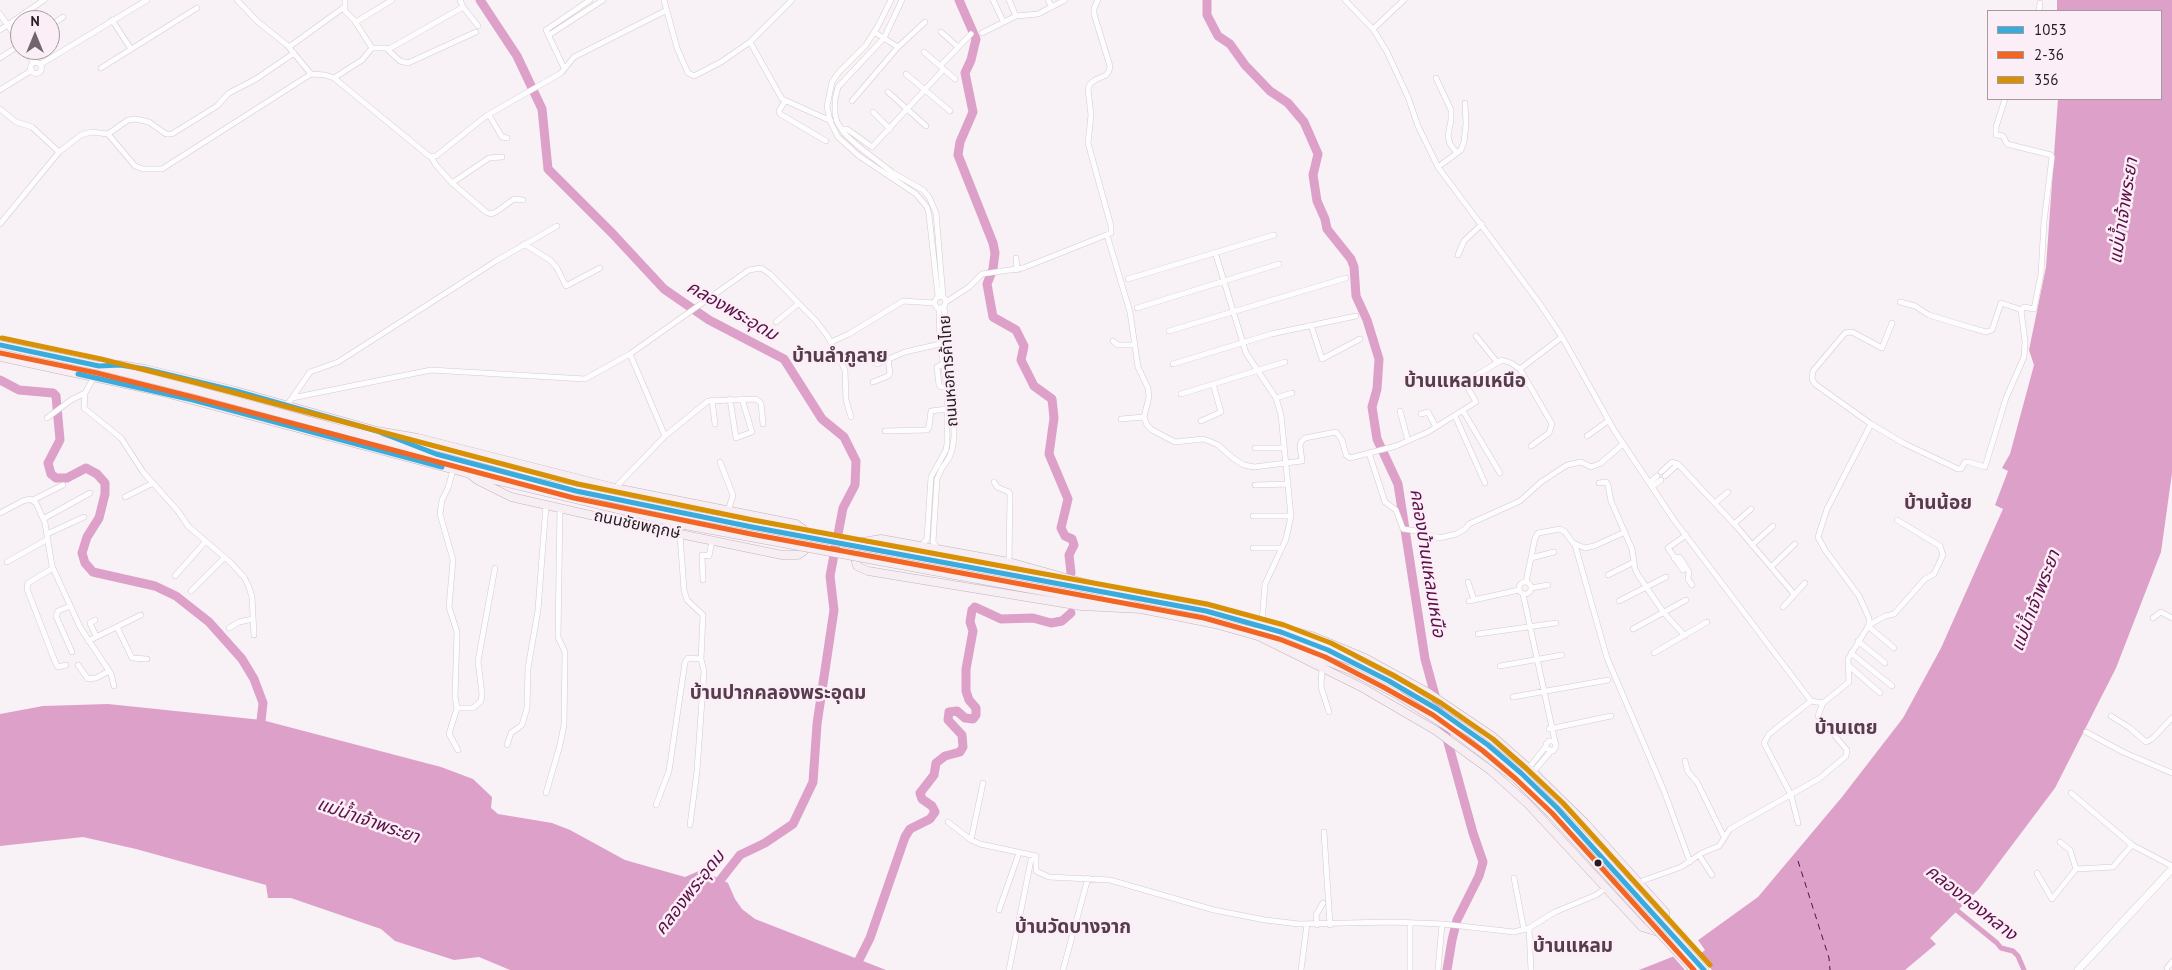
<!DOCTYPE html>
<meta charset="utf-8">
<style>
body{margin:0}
#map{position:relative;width:2172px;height:970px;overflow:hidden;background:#f8f1f5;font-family:"PT Sans",sans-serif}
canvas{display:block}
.legend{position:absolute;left:1987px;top:10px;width:175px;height:90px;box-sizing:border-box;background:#fbeef6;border:1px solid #a69aa1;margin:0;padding:6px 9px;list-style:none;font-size:15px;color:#261b22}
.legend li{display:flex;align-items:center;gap:10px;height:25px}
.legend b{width:25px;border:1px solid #a69aa1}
.north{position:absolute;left:10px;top:10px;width:50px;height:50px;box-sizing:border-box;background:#fbeef6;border:1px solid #a69aa1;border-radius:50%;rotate:0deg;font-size:14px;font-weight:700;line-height:20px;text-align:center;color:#261b22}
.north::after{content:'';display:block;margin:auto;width:18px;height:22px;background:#70666c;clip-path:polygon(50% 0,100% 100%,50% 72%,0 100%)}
</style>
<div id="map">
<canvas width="2172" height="970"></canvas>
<ul class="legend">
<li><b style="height:6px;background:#3aabdd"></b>1053</li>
<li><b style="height:6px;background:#f26522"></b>2-36</li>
<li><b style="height:6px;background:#d89105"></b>356</li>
</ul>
<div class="north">N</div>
</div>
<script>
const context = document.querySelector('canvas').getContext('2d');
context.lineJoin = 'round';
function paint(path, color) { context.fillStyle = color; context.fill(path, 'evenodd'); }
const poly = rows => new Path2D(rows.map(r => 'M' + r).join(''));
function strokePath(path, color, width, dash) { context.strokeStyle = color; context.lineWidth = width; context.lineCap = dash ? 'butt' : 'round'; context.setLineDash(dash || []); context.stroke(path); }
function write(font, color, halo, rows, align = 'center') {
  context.font = font + ' "PT Sans","Noto Sans Thai",sans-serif'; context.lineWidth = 5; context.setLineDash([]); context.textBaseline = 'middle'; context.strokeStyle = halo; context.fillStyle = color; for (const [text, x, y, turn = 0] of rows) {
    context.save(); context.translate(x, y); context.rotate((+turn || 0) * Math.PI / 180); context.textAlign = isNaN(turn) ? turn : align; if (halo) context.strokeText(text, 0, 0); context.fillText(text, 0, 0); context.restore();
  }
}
const water = poly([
 [2057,0,2172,0,2172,473,2161,552,2116,668,2055,788,1979,889,1930,938,1936,944,1905,970,1639,970,1672,957,1690,946,1758,897,1842,797,1903,718,1941,648,2003,509,1995,505,2008,471,2002,468,2010,454,2034,365,2029,350,2046,267,2058,99,2161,99,2161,11,2057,11],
 [108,704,262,720,441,767,473,779,492,797,491,808,498,814,552,823,570,830,625,860,685,877,701,870,728,883,735,899,742,909,755,919,886,970,510,970,479,957,454,960,395,941,381,929,291,898,268,898,266,885,136,849,83,837,0,846,0,714,43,706]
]);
const pier = poly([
 [1698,940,1705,950,1699,955,1712,970,1685,970,1671,954]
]);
const canal = poly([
 [1954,908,1997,943,2001,948,2013,951,2018,956,2024,970]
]);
const river = poly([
 [480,0,517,56,542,109,548,169,612,233,664,289,709,320,784,359,822,419,844,437,856,461,855,485,843,508,830,576,834,610,817,724,813,782,793,824,765,843,740,855,714,888],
 [959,0,976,39,971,60,965,73,973,112,960,142,958,155,993,243,995,253,993,269,987,284,993,317,1016,330,1024,346,1021,360,1034,386,1052,399,1054,418,1049,454,1068,499,1061,528,1065,536,1072,539,1074,545,1069,555,1071,573],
 [1207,0,1207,15,1218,36,1230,44,1245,65,1270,91,1288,103,1304,122,1318,154,1313,175,1317,201,1325,219,1327,229,1351,259,1354,267,1356,296,1367,320,1379,359,1377,389,1372,407,1377,439,1398,484,1425,659,1473,833,1483,862,1479,876,1457,920,1452,940,1447,970],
 [0,380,19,390,53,393,56,396,60,440,48,463,51,474,56,478,67,478,86,468,97,474,105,483,105,494,99,518,87,537,82,553,85,563,93,572,155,586,176,596,209,622,242,659,254,679,263,703,260,730],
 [854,970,870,938,905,837,910,829,930,819,935,812,932,806,922,799,920,793,934,775,936,763,945,756,960,752,963,747,962,735,948,720,949,712,957,711,965,718,973,719,976,715,976,708,969,700,966,691,966,669,973,631,970,622,972,610,975,607,1001,619,1033,618,1051,623,1062,621,1071,613]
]);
const ferry = poly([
 [1798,861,1829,958,1830,970]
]);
const street = poly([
 [237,0,258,22,287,45,311,74],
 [664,0,677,48,688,73,694,76,721,62,750,42,792,0],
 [891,0,878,26,866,45,839,72,832,82,827,106,830,121,838,137,859,156,916,194,927,207,929,215,938,296,934,303,937,308,942,308,945,305,946,300,943,297,938,296],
 [902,0,884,38,838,87,835,99,835,114,837,122,844,133,858,146,893,173,923,190,929,197,936,213,943,297],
 [993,0,1003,21],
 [1009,0,1016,16],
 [1048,0,1052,7],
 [1345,0,1373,29,1387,52,1408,97,1418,126,1438,167,1540,304,1562,337,1614,430,1674,520,1811,701,1769,734,1764,743,1791,795,1798,823],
 [463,7,478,26],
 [2039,11,2040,3],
 [0,14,20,43],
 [112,20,131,49],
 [356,22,392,0],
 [50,26,63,17],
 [1373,29,1404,0],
 [0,30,44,0],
 [874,32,898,47],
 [941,32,958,47],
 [982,33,1016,16,1038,14,1065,0],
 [549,35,603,0],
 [750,42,782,99,831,121],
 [289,47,343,8],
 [372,48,386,48,400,61,408,63,476,32],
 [389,49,463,7,460,0],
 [25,50,34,63],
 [924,52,955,79],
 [0,58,20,45],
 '30.5 68a5.5 5.5 0 1 1 11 0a5.5 5.5 0 1 1-11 0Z',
 [41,64,147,0],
 [940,66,971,34],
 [101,68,197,8],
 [564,68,546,30,590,0],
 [906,74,950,111],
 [334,78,362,60,372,48,354,20,345,11,345,0],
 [1436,78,1451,110,1451,120,1448,136,1450,144,1457,153],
 [0,90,32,70],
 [888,92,926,126],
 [785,101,779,111,780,114,826,141],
 [852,101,898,47,925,22],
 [0,109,16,122,32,127,59,152],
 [873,112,890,129],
 [489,115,502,137,507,138],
 [842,129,847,129,872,147,943,70],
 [108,134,128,120,136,119,149,122,166,134,172,134,217,106,229,93,256,79,294,53],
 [431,157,436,165,452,183,486,212,491,214,496,212,514,199,523,200],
 [1438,167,1461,150,1464,142,1466,124,1465,103],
 [452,183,489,158,502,157],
 [0,224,59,152,81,135,91,132,108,134,135,166,143,169,162,169,311,74,325,75,334,78,429,156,436,156,486,116,561,73,574,57,667,10],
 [1107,235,1130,312,1138,367,1148,388,1149,397,1144,417,1147,425,1152,430,1175,442,1203,439,1209,441,1218,445,1234,459,1244,465,1254,467,1302,461,1300,446,1301,442,1305,438,1336,432,1342,440,1346,455,1350,458,1396,446,1428,432,1476,402,1468,388,1470,379,1502,360,1511,363,1520,369,1562,337],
 [524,244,550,260,557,268,566,286,600,268],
 [1215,252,1246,353,1276,398,1281,415,1291,516,1286,539,1265,584,1262,623],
 [1458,255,1464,241,1482,224],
 [1016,258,1017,270],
 [1128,279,1274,235],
 [946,302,969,287,982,274,1023,268,1111,233,1111,226,1088,143,1091,115,1088,89,1090,84,1095,80,1106,75,1109,71,1110,66,1094,14,1094,8,1098,0],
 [1900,302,1915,306,1929,315,1955,323,1986,332,1992,330,2001,303,2022,310],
 [1137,308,1279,264],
 [776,322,798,304],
 [1892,323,1882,348,1852,332,1845,333,1813,371,1812,379,1815,384,1871,424,1903,443,1958,469,1961,469,1965,462,1969,462,1985,467,2006,398,2024,357,2025,342,2021,310,2024,307,2034,309,2041,274,2044,222,2052,157,2051,155,2007,144,2003,136,1996,135,1996,127,2005,99],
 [1311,325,1322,359,1360,339],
 [1169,331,1346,278],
 [1476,336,1497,362],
 [1113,341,1118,345,1135,345],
 [831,342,849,334,903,301,934,303],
 [630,354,665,436],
 [877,364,905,352,940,344],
 [943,364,937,367,939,385,941,387,947,387],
 [1173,364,1271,334,1356,316],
 [1520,369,1552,424,1549,433,1531,446],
 [94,377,85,393,84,408,121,438,143,472,178,511,188,526,230,562,244,577,249,587,252,597,254,635],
 [873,382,888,376,890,373,888,359],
 [1181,394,1285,362],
 [292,398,310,372,338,362,496,261,557,226],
 [1276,398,1292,393],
 [730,399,736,438,752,432,742,399],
 [712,400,715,424],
 [287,405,292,398,431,370,585,379,630,354,749,270,761,268,770,274,816,321,828,337,845,370,846,400,851,417],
 [1400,411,1408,441],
 [1463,411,1500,473],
 [1421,414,1428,412,1436,427],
 [1455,416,1485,483],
 [47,418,71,400,85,393],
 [1121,419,1144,417],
 [1201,421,1221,412,1213,384],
 [885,431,927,430,929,427,931,411,947,409],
 [1587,436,1608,421],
 [1255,448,1284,448],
 [1369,453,1385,502,1396,510,1403,529,1417,531,1439,538,1456,534,1465,529,1469,524,1520,501,1541,482,1567,465,1581,462,1591,467,1601,463,1623,444],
 [720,462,733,495,728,511],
 [453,470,448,488,442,500,440,514,453,560,449,607,457,632,455,697,457,708,449,734,458,750],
 [1661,472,1672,462,1678,464,1737,527,1794,594],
 [1665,476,1678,464],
 [994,482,997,487,1009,492,1010,495,1009,562],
 [1599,483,1606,482,1608,485,1611,501,1632,549,1635,569,1638,575,1664,613,1685,636],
 [1649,483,1657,476],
 [1255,485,1288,484],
 [1652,487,1661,480],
 [615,488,665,436,708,401,756,399,761,403,763,424],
 [125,497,153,483],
 [33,500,63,485],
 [1715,503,1728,492],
 [0,513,23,501,30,499,36,503,45,523,52,566,80,627,111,674,114,686],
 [1253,516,1291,516],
 [43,519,90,493],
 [1734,524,1751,509],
 [47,534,84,517],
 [680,535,684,590,687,600,703,615,701,659,704,671,697,771,690,825],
 [1575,545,1607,658,1664,791,1690,862],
 [1752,545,1773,526],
 [921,546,927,539,931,477,946,450,947,444,947,387,940,344,939,308],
 [1253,548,1281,548],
 [938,549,933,542,937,479,942,468,949,458,952,450,954,437,953,381,944,307],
 [1531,558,1554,552],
 [1674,558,1679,557,1681,559,1689,572,1688,579,1692,585],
 [7,562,48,539],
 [1771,567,1795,544],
 [53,568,28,583,27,589,56,664,58,667,66,665],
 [1683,570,1668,548,1686,535],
 [1608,575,1634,562],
 [175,576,205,542],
 [703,580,702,555,709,556,712,541],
 [1468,582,1474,600],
 [1526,582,1535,538,1538,533,1560,529,1565,532,1573,543,1585,548,1594,546,1625,532],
 '1519 588a6 6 0 1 1 12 0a6 6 0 1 1-12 0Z',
 [1531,588,1548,585],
 [191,591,224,558],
 [1523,594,1556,746,1553,751,1546,748,1546,744,1549,741,1553,741,1556,744],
 [1469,601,1519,590],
 [1619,601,1666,577],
 [70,606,58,611,56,616,72,652],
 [1783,607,1805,583],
 [2153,618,2161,612,2172,618],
 [95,620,90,623,96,636],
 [1869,625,1885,616,1894,614,1925,579,1934,574,1943,555,1940,546,1897,520],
 [1868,626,1894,648],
 [117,627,132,658,147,659],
 [229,628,239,622,253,619],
 [1633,629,1686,600],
 [1478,634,1556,623],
 [88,641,141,615],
 [1858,641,1885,663],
 [1654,653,1707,622],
 [1851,653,1892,686],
 [78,665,88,679,96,678,109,671],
 [1848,665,1880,693],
 [1500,666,1562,655],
 [1322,667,1321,687,1329,712],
 [1513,697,1608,680],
 [1811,701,1823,703,1849,682,1848,659,1869,625,1869,618,1859,596,1825,550,1818,537,1827,509,1871,424],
 [457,708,473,708,481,701,482,694,478,661,495,568],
 [2111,716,2130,728,2146,742,2152,739,2172,718],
 [1549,729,1611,716],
 [2086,732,2123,752,2172,773],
 [507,745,511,733,522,725,527,708,528,668,538,610,546,505],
 [1685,761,1688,772,1697,782,1724,837],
 [1529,768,1546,746],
 [1533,772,1551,751],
 [546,793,560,745,564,725,565,652,558,637,560,508],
 [2071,793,2132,845,2172,866],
 [656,805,669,771,685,662,688,658,701,659],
 [948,822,971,840,980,844,1036,856,1036,871,1049,877,1110,880,1214,910,1265,920,1299,924,1393,922,1443,924,1514,932,1529,928,1555,912,1596,895,1606,888],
 [1324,832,1330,925],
 [971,840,983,783],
 [2060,842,2070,850,2076,869],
 [1699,855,1712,875],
 [2037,873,2052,899,2076,869,2113,867,2132,845],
 [1514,878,1524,930],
 [1639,882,1681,867,1702,853,1719,846,1730,829,1820,778,1846,756,1847,750,1818,716,1823,703],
 [999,910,1019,853],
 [1317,925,1316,915,1323,903],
 [1529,928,1531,970],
 [2167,968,2172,962],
 [1009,970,1032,855],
 [1063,970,1088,878],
 [1301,970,1307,924],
 [1410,970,1410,924],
 [1438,970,1442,924]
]);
const secondary = poly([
 [2078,970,2172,869]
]);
const primary = poly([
 [0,345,99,366,195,390,536,482,687,514],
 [0,357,158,391,470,474,685,525],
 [99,366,120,365,145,369,236,391,377,431,418,438,615,488,796,524,803,529,808,542,804,551,798,555,782,555,612,520,511,497,477,480,470,474],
 [961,565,1102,591],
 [960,576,1108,603],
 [1138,598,1206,611,1254,623],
 [1136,608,1215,624,1261,637],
 [1141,609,1081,606,868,571,857,566,854,554,857,547,863,542,881,539,1009,562,1142,599],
 [1250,622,1262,623,1312,636,1365,658,1427,692,1492,736,1533,772,1585,823,1665,912,1665,923,1661,928,1655,931,1642,927,1528,804,1490,770,1435,730,1363,688,1258,636],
 [1284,633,1349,660,1408,691],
 [1279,643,1350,670,1398,695],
 [1671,933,1704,970],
 [1664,938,1694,970]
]);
const primaryBridge = poly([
 [687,514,961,565],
 [685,525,960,576],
 [1408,691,1471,733,1521,773,1595,849,1671,933],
 [1398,695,1451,729,1516,779,1552,815,1664,938]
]);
const bus1 = poly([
 [0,345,99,366,120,365,145,369,236,391,377,431,436,454,576,491,752,527,1206,611,1281,632,1328,650,1389,681,1437,709,1488,745,1521,773,1557,808,1704,970],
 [78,374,193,400,442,467]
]);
const bus2 = poly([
 [0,353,97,373,193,397,574,498,751,534,1204,618,1279,639,1325,657,1385,688,1433,715,1483,751,1516,779,1552,813,1694,970]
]);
const bus3 = poly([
 [2,338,101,359,197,383,578,484,753,520,1207,604,1284,625,1331,643,1393,675,1441,703,1493,739,1526,768,1563,803,1710,965]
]);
const markers = [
 [1598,863,4.5,"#261b22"]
];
const streetNames = [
 ["ถนนหอการค้าไทย",949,371,-94],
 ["ถนนชัยพฤกษ์",637,525,12]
];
const waterNames = [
 ["แม่น้ำเจ้าพระยา",2124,211,-81],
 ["คลองพระอุดม",732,311,30],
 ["คลองบ้านแหลมเหนือ",1427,563,81],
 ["แม่น้ำเจ้าพระยา",2036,601,-69],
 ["แม่น้ำเจ้าพระยา",368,821,19],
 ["คลองพระอุดม",690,893,-52],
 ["คลองทองหลาง",1971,903,38]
];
const quarterNames = [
 ["บ้านลำภูลาย",840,357],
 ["บ้านแหลมเหนือ",1465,382],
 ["บ้านน้อย",1938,504],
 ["บ้านปากคลองพระอุดม",778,694],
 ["บ้านเตย",1846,729],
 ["บ้านวัดบางจาก",1073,928],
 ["บ้านแหลม",1573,947]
];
paint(water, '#dda0c9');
paint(pier, '#f8f1f5');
strokePath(canal, '#dda0c9', 5);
strokePath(river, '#dda0c9', 9);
strokePath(ferry, '#5b0f48', 1, [6, 5]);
strokePath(street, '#d4cad0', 6);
strokePath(secondary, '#d4cad0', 8);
strokePath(primary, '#c4b4bf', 9);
strokePath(street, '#fefdfe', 5);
strokePath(secondary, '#fefdfe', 7);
strokePath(primary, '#f6eef3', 8);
strokePath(primaryBridge, '#c4b4bf', 9, []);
strokePath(primaryBridge, '#f6eef3', 8);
strokePath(bus1, '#3aabdd', 5);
strokePath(bus2, '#f26522', 5);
strokePath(bus3, '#d89105', 5);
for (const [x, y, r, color] of markers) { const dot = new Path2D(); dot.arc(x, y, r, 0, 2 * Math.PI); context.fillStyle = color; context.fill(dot); strokePath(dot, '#fbeef6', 2); }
write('16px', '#261b22', '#fbeef6', streetNames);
write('italic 18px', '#5b0f48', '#fbeef6', waterNames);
write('bold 19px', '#563c4d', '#fbeef6', quarterNames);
</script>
